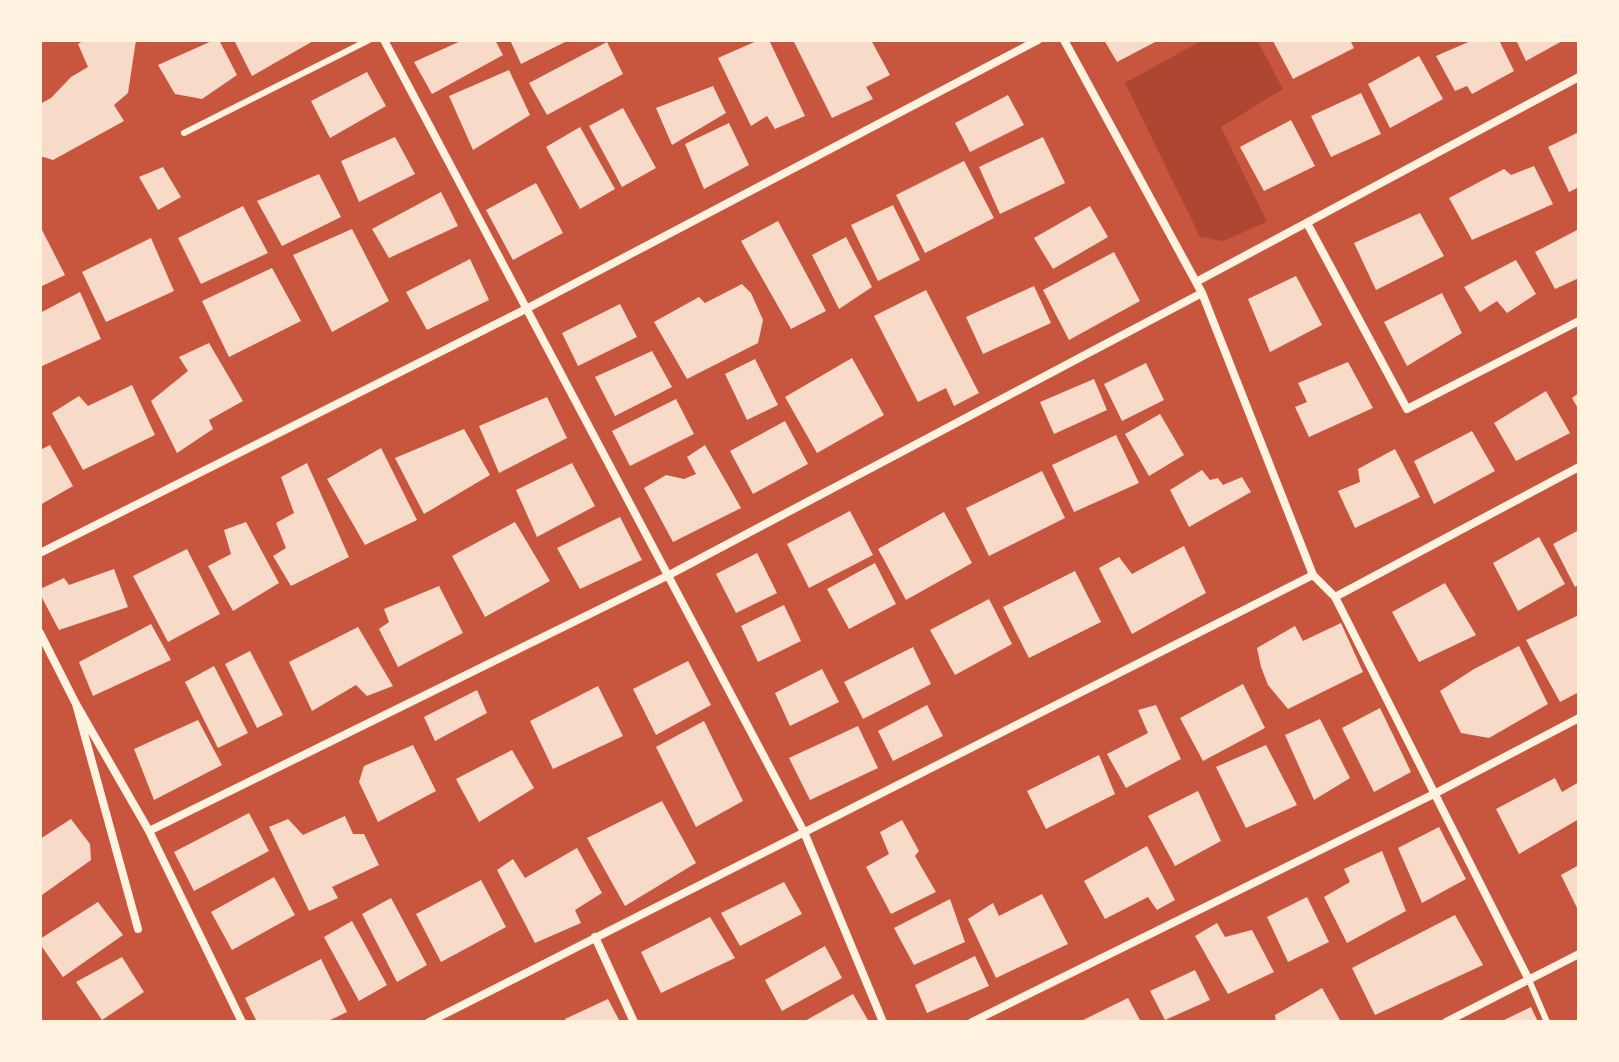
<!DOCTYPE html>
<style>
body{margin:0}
#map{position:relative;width:1619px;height:1062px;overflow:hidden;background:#c8553d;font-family:Jost,sans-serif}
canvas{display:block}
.frame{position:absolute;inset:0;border:42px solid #fff3e0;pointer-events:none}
</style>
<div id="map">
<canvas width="1619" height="1062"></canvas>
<div class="frame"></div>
</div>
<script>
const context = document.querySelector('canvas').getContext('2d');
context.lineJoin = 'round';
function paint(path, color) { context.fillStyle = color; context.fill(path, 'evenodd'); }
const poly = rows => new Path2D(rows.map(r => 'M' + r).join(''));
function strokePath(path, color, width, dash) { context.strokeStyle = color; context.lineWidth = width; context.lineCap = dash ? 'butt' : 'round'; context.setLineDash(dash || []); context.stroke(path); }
const green = poly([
 [1203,40,1257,40,1283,89,1221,127,1267,222,1223,241,1200,237,1125,83]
]);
const building = poly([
 [85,40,136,40,128,93,114,105,124,121,53,160,40,156,40,104,51,98,71,77,88,67,78,44],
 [214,40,219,40,237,75,202,99,175,94,158,65],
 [234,40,315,40,252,76],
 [463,40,495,40,503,55,432,94,414,62],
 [510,40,569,40,521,64],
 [759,40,769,40,805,116,775,129,767,116,751,126,718,58],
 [799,40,871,40,890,75,866,87,873,99,832,118,794,42],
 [1104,40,1159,40,1117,62],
 [1350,40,1354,48,1293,79,1273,41],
 [1473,40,1499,40,1514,71,1472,94,1467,86,1455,91,1436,56],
 [1516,40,1564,40,1526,61],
 [607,42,623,74,547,115,529,83],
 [1419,56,1443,99,1390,128,1368,84],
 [509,70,530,115,473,150,449,96],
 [367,72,386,106,330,138,311,101],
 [713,86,726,113,672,145,656,108],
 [1361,93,1381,134,1331,157,1311,116],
 [1008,95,1024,125,970,152,955,123],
 [623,108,656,168,622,187,589,126],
 [1291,120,1315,166,1264,191,1240,147],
 [729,123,749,165,704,189,685,144],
 [580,127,615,189,580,209,546,147],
 [1579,132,1579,187,1569,192,1548,147],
 [395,137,415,174,359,202,341,161],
 [1043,137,1065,183,1000,214,979,167],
 [964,161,994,218,925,253,896,195],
 [1534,166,1553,204,1472,240,1449,198,1504,169,1511,175],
 [163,167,181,197,158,210,139,177],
 [319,174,341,217,282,246,257,201],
 [536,183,563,233,513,260,486,210],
 [441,192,458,226,389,258,372,229],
 [893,205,920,260,878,281,851,225],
 [243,206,268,253,201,284,178,238],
 [1090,206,1108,237,1053,269,1034,238],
 [1420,213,1444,256,1376,290,1354,243],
 [778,221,826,311,791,329,741,241],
 [40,226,65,275,40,287],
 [352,229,389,301,332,332,293,255],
 [1579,229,1579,278,1555,289,1535,252],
 [846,237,872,287,839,309,812,255],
 [151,238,174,291,106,322,82,272],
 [1114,252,1140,301,1069,340,1043,290],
 [470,259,489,300,427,330,406,292],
 [1516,260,1536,294,1507,313,1497,301,1480,312,1464,287],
 [272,268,301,321,229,357,202,301],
 [1296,276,1322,325,1270,352,1248,299],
 [742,284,751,293,763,320,758,343,687,379,654,322,699,297,705,303],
 [1034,286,1051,323,983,354,966,317],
 [926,290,979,393,954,406,946,388,918,402,874,316],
 [80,292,101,339,40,367,40,313],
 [1442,293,1462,333,1407,366,1384,322],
 [620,304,637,337,578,366,562,333],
 [209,343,243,401,209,420,213,429,177,453,151,401,188,371,179,357],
 [652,351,672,387,615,416,595,377],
 [852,358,884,415,817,453,785,397],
 [755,359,778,405,747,420,725,374],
 [1348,362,1373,408,1309,437,1295,407,1307,402,1298,383],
 [1146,363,1164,400,1122,421,1104,384],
 [1094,379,1107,410,1054,434,1040,402],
 [132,385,155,435,83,470,52,413,79,396,88,406],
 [1546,391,1570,433,1516,461,1494,423],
 [1579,393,1579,410,1572,398],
 [547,397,567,438,499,473,479,426],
 [676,399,694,434,630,466,612,431],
 [1160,414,1184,455,1149,476,1125,434],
 [785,421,808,464,753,494,730,451],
 [464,429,490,475,424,514,395,458],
 [1472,431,1495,471,1434,504,1414,461],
 [1116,435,1139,483,1074,512,1052,465],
 [50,445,73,486,40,505,40,450],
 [705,445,741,508,673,542,644,488,666,475,684,479,696,474,687,457],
 [381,448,417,520,365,545,327,479],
 [1395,449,1420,497,1355,528,1338,491,1360,482,1358,469],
 [307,463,349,557,291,586,273,556,286,548,276,523,294,513,281,477],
 [572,463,595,506,537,537,516,490],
 [1202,470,1210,480,1218,478,1223,485,1242,477,1251,492,1189,527,1170,490],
 [1042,471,1065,518,989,556,966,508],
 [850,511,873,555,809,588,787,544],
 [944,512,972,563,906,600,878,549],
 [620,517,642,560,580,589,557,548],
 [246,522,279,583,233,611,208,566,231,554,224,530],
 [515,522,550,581,485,617,452,556],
 [1579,530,1579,584,1575,587,1553,544],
 [1539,537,1565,584,1518,611,1493,563],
 [1184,546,1206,593,1132,634,1099,568,1119,557,1132,574],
 [187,549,220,614,168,642,133,576],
 [757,553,777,593,736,613,716,574],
 [875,563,896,604,849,629,827,589],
 [114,569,128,607,59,630,40,594,40,589,64,578,69,585],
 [1075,571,1101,622,1029,658,1003,607],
 [1445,583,1476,635,1419,662,1392,612],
 [439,586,463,633,398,667,379,629,389,622,384,609],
 [989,599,1012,644,955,675,930,630],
 [784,605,801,641,758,662,741,626],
 [1579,615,1579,678,1577,680,1579,692,1560,702,1526,640],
 [1341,623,1363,672,1288,709,1268,685,1261,667,1257,648,1295,626,1303,641],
 [151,624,171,660,93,696,79,662],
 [358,627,393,686,367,696,356,685,312,711,289,662],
 [1519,646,1548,704,1489,738,1461,733,1440,691,1474,669],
 [913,647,931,684,863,719,844,682],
 [250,651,283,715,257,728,225,664],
 [688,661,711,705,656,735,633,689],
 [214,666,248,733,218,748,185,682],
 [822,669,839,702,790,726,775,693],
 [1243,684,1265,728,1203,761,1180,718],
 [598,686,623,736,553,769,530,721],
 [477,690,487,713,435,741,424,717],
 [927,705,943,736,893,761,878,731],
 [1156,705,1181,759,1126,788,1107,754,1148,733,1138,710],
 [1380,708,1411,772,1374,792,1342,728],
 [1320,719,1350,778,1314,800,1285,735],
 [198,720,222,765,154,800,134,749],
 [704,721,743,801,696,827,656,747],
 [858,726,878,768,810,800,789,758],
 [413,745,436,791,378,822,359,782,364,766],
 [1266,745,1297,805,1246,828,1216,767],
 [512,750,534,788,479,822,456,779],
 [1099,755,1115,794,1046,829,1027,791],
 [1555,778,1562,792,1579,782,1579,819,1519,854,1496,809],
 [1198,791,1221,841,1175,866,1148,816],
 [662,801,696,863,625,906,587,838],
 [249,813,269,851,194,891,174,852],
 [345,816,353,834,364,834,379,865,332,887,338,898,309,911,269,827,288,819,303,835],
 [71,819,90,844,91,860,42,895,40,892,40,839],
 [902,820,919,851,915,856,936,892,891,914,866,867,889,854,880,832],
 [1439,827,1466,879,1422,903,1398,848],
 [1147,846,1175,900,1157,910,1148,897,1105,919,1084,881],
 [577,848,602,893,575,910,581,923,535,943,497,870,513,859,525,878],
 [1382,851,1406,911,1347,943,1324,897,1350,882,1344,869],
 [1579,865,1579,912,1561,875],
 [274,877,295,915,232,950,211,912],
 [481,880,506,927,441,962,416,914],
 [784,882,802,914,740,946,721,913],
 [1042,894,1068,944,996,978,968,919,993,903,999,916],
 [1307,897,1329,942,1288,962,1267,917],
 [391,898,427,965,397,982,362,914],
 [950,899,965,942,914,965,894,928],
 [98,902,123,935,63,977,40,944,40,939],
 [1455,915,1483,965,1375,1015,1352,968],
 [710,917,735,958,661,993,641,952],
 [352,921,387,985,359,1001,324,937],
 [1217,923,1225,937,1252,930,1274,972,1228,994,1195,936],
 [825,946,842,978,782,1011,765,980],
 [975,956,989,986,927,1013,915,985],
 [122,957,144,992,102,1020,76,982],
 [321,959,347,1012,326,1022,257,1022,245,998],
 [1195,970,1210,1000,1165,1020,1150,991],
 [1322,988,1341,1022,1276,1022,1275,1015],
 [853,994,869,1022,803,1022],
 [1128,998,1141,1022,1079,1022],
 [608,999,620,1022,566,1022,565,1019],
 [1531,1007,1538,1022,1500,1022]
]);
const service = poly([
 [184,133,369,40],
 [1529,980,1547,1022]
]);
const minor = poly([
 [384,40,804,832,883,1022],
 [1064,40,1202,293,1313,575,1335,597,1529,980],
 [1307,223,1407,409,1579,321],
 [1196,282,1579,77],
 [40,553,526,309,1038,40],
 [1335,597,1579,467],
 [40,633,76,704,138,929],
 [76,704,149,831,242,1022],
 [149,831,669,575,1202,293],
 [595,937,634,1022],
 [429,1022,1313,575],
 [972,1022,1434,794,1579,718],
 [1446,1022,1579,954]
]);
paint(green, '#ae4732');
paint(building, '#f7dbc8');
strokePath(service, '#fff3e0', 6);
strokePath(minor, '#fff3e0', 8);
</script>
